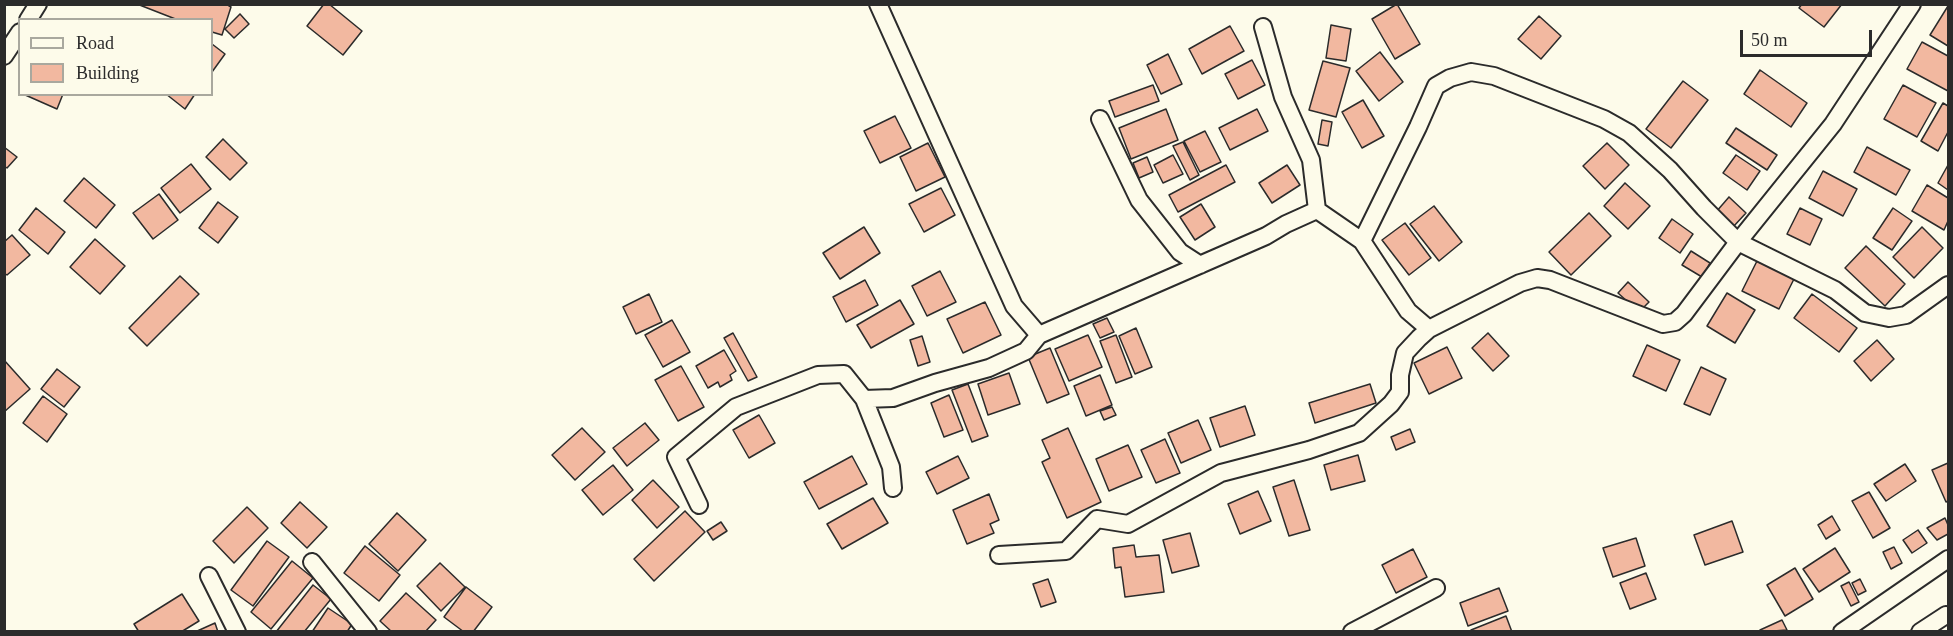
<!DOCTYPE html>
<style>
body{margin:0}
#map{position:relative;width:1953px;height:636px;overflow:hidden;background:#fdfbea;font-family:Georgia,serif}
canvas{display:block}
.frame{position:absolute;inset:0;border:6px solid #2b2b2b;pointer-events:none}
.legend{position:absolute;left:18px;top:18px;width:195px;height:78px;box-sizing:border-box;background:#fdfbea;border:2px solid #a9a89e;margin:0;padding:8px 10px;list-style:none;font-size:18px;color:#2b2b2b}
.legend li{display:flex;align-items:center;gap:12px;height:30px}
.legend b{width:30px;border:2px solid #a9a89e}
.scale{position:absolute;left:1740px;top:30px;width:132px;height:27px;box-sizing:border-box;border:3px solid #2b2b2b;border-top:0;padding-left:8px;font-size:18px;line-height:21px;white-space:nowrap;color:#2b2b2b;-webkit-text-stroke:4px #fdfbea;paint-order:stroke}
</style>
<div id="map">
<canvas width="1953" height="636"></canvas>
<div class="frame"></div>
<ul class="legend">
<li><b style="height:8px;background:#fdfbea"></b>Road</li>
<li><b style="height:16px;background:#f2b8a0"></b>Building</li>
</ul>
<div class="scale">50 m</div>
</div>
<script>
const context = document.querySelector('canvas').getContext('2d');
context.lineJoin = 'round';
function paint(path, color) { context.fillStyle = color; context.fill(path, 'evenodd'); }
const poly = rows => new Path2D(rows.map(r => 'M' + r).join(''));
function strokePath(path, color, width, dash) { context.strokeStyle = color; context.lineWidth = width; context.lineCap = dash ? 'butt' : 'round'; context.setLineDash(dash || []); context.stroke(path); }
const building = poly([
 [137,4,226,4,231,7,222,35,212,32,212,20,178,20,137,4],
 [324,4,329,4,362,31,343,55,307,26,324,4],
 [1397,4,1420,44,1395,59,1372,19,1397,4],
 [1802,4,1842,4,1824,27,1799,8,1802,4],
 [1948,6,1948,46,1930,35,1948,6],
 [240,14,249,24,234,38,225,29,240,14],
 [1539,16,1561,36,1541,59,1518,39,1539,16],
 [1331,25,1351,29,1346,61,1326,58,1331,25],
 [1230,26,1244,51,1202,74,1189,49,1230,26],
 [1922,42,1948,56,1948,91,1907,69,1922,42],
 [212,44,225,54,212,72,212,44],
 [1380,52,1403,82,1379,101,1356,71,1380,52],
 [1168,54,1182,84,1161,94,1147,65,1168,54],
 [1252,60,1265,85,1238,99,1225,74,1252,60],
 [1323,61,1350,68,1336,117,1309,110,1323,61],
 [1760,70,1807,103,1791,127,1744,94,1760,70],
 [1683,81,1708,100,1671,148,1646,129,1683,81],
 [1153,85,1159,101,1115,117,1109,101,1153,85],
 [1903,85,1936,103,1917,137,1884,119,1903,85],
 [23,94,63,94,57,109,23,94],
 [166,94,195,94,185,109,166,94],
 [1363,100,1384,136,1362,148,1342,112,1363,100],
 [1943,103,1948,106,1948,132,1938,151,1921,141,1943,103],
 [1166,109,1178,140,1131,159,1119,128,1166,109],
 [1257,109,1268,131,1230,150,1219,128,1257,109],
 [895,116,911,148,880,163,864,131,895,116],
 [1322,120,1332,122,1328,146,1318,144,1322,120],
 [1736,128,1777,155,1767,170,1726,143,1736,128],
 [1205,131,1221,162,1200,172,1184,141,1205,131],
 [223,139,247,163,230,180,206,157,223,139],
 [1183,142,1199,175,1190,180,1173,146,1183,142],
 [928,143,945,177,916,191,900,157,928,143],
 [1607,143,1629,165,1605,189,1583,166,1607,143],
 [4,147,17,157,7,168,4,166,4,147],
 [1867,147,1910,170,1896,195,1854,172,1867,147],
 [1173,155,1183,174,1163,183,1154,165,1173,155],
 [1736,155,1760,171,1747,190,1723,173,1736,155],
 [1147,157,1153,172,1139,178,1133,163,1147,157],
 [191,164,211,189,180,213,161,188,191,164],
 [1226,165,1235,182,1178,212,1169,195,1226,165],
 [1287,165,1300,185,1272,203,1259,183,1287,165],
 [1948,165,1948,190,1938,183,1948,165],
 [1823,171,1857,189,1843,216,1809,198,1823,171],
 [84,178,115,205,96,228,64,201,84,178],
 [1625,183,1650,206,1628,229,1604,206,1625,183],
 [1927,185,1948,198,1948,221,1944,230,1912,211,1927,185],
 [941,188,955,215,924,232,909,204,941,188],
 [159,194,178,220,153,239,133,213,159,194],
 [1729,197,1746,213,1733,227,1716,212,1729,197],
 [218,202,238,217,218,243,199,228,218,202],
 [1201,204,1215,227,1195,240,1180,217,1201,204],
 [1434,206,1462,242,1439,261,1410,224,1434,206],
 [36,208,65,232,48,254,19,230,36,208],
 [1800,208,1822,219,1810,245,1787,234,1800,208],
 [1893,208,1912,221,1892,250,1873,238,1893,208],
 [1589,213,1611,236,1571,275,1549,252,1589,213],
 [1672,219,1693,234,1680,253,1659,238,1672,219],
 [1405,223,1431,258,1409,275,1382,240,1405,223],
 [864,227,880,253,840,279,823,253,864,227],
 [1922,227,1943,248,1914,278,1893,257,1922,227],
 [12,235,30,255,7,275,4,273,4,242,12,235],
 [95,239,125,266,100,294,70,267,95,239],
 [1866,246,1905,284,1885,306,1845,268,1866,246],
 [1691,251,1710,263,1702,277,1682,265,1691,251],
 [1757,261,1794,279,1779,309,1742,291,1757,261],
 [940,271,956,302,927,316,912,286,940,271],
 [180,276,199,294,147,346,129,328,180,276],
 [865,280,878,305,846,322,833,297,865,280],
 [1628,282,1649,302,1639,312,1618,293,1628,282],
 [1727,293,1755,310,1735,343,1707,326,1727,293],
 [649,294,662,322,636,334,623,307,649,294],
 [1812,294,1857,328,1839,352,1794,318,1812,294],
 [900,300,914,324,871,348,857,325,900,300],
 [985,302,1001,335,963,353,947,319,985,302],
 [1107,318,1114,332,1100,338,1093,324,1107,318],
 [672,320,690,352,663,367,645,335,672,320],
 [1136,328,1152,367,1135,374,1119,336,1136,328],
 [733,333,757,377,748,381,724,338,733,333],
 [1488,333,1509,356,1493,371,1472,348,1488,333],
 [1088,335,1102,367,1069,381,1055,349,1088,335],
 [1116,335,1132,377,1116,383,1100,341,1116,335],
 [922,336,930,362,918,366,910,340,922,336],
 [1877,340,1894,359,1871,381,1854,361,1877,340],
 [1647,345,1680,360,1666,391,1633,376,1647,345],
 [1447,347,1462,378,1429,394,1414,363,1447,347],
 [1050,348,1069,394,1047,403,1028,357,1050,348],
 [724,350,736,371,730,375,732,380,720,387,718,382,708,388,696,366,724,350],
 [4,360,30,389,4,412,4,360],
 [681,366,704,407,678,421,655,380,681,366],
 [1701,367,1726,379,1710,415,1684,404,1701,367],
 [57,369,80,387,64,407,41,389,57,369],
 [1009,373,1020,404,988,415,978,384,1009,373],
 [1100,375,1112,405,1086,416,1074,386,1100,375],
 [968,384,988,436,972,442,952,390,968,384],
 [1370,384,1376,403,1315,423,1309,403,1370,384],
 [949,395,963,430,944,437,931,403,949,395],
 [43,396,67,414,47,442,23,423,43,396],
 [1245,406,1255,435,1220,447,1210,418,1245,406],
 [1112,407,1116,415,1104,420,1100,411,1112,407],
 [759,415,775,443,749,458,733,430,759,415],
 [1198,420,1211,450,1181,463,1168,433,1198,420],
 [645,423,659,440,627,466,613,448,645,423],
 [582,428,605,452,575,480,552,455,582,428],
 [1068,428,1101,502,1067,518,1042,462,1050,458,1042,440,1068,428],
 [1410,429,1415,442,1396,450,1391,437,1410,429],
 [1165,439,1180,473,1156,483,1141,450,1165,439],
 [1128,445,1142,477,1109,491,1096,459,1128,445],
 [1358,455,1365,481,1331,490,1324,465,1358,455],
 [852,456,867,484,819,509,804,482,852,456],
 [958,456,969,478,937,494,926,472,958,456],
 [1948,463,1948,501,1946,502,1932,470,1948,463],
 [1905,464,1916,481,1886,501,1874,484,1905,464],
 [613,465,633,490,603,515,582,490,613,465],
 [653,480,679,507,657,528,632,500,653,480],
 [1294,480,1310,530,1289,536,1273,487,1294,480],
 [1258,491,1271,521,1240,534,1228,504,1258,491],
 [1869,492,1890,528,1873,538,1852,501,1869,492],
 [989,494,999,520,990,524,994,533,967,544,953,510,989,494],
 [873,498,888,523,842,549,827,524,873,498],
 [300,502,327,527,307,548,281,523,300,502],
 [247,507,268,528,234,563,213,541,247,507],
 [685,511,705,532,654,581,634,559,685,511],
 [397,513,426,540,398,571,369,544,397,513],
 [1832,516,1840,530,1826,539,1818,525,1832,516],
 [1945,518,1948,525,1948,534,1937,540,1927,528,1945,518],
 [1732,521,1743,552,1705,565,1694,535,1732,521],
 [721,522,727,531,713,540,707,531,721,522],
 [1918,530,1927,543,1912,553,1903,540,1918,530],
 [1190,533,1199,566,1172,573,1163,540,1190,533],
 [1636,538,1645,566,1613,577,1603,548,1636,538],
 [267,541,289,557,253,606,231,590,267,541],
 [1134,545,1136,557,1159,555,1164,592,1125,597,1121,567,1115,568,1113,548,1134,545],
 [365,546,400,575,379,601,344,573,365,546],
 [1894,547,1902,563,1891,569,1883,552,1894,547],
 [1835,548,1850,572,1819,592,1803,569,1835,548],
 [1413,549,1427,577,1396,593,1382,565,1413,549],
 [292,561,313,578,271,629,251,612,292,561],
 [440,563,465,587,441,611,417,586,440,563],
 [1795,568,1813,599,1785,616,1767,585,1795,568],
 [1646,573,1656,599,1630,609,1620,583,1646,573],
 [1048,579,1056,602,1041,607,1033,584,1048,579],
 [1860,579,1866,591,1858,595,1852,583,1860,579],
 [1849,582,1859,602,1851,606,1841,586,1849,582],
 [313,585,331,599,304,632,276,632,313,585],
 [466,587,492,607,473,632,464,632,444,617,466,587],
 [1499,588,1508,611,1468,626,1460,603,1499,588],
 [406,593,436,620,425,632,392,632,380,621,406,593],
 [182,594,199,621,181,632,139,632,134,624,182,594],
 [328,608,352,624,347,632,312,632,328,608],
 [1506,616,1512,632,1471,632,1471,630,1506,616],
 [1782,620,1787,630,1760,632,1760,630,1782,620],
 [215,623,218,632,195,632,215,623]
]);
const minor = poly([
 [878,4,1014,306,1039,335],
 [28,20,38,4],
 [1263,27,1283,97,1311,160,1317,210,1362,241,1408,311,1429,329],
 [4,56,20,32],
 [1100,119,1139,200,1180,252,1200,265],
 [1362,241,1418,127,1436,86,1450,78,1471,72,1494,76,1604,119,1629,133,1670,170,1704,208,1738,242,1835,290,1865,313,1889,318,1906,315,1948,285],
 [864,399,891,467,893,488],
 [699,505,676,457,736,407,818,375,844,374,864,399,893,398,935,383,989,368,1026,351,1039,335,1266,236,1286,224,1317,210],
 [999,555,1066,551,1097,519,1128,524,1221,473,1309,450,1359,433,1391,404,1400,392,1400,375,1405,353,1419,338,1429,329,1520,283,1537,278,1550,280,1663,324,1675,322,1684,314,1738,242,1833,124,1912,4],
 [312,562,368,632],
 [209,576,237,632],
 [1352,632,1436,588],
 [1842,632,1948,559],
 [1920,632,1946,615,1948,616]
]);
paint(building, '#f2b8a0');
strokePath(building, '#2b2b2b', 1.5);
strokePath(minor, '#2b2b2b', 20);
strokePath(minor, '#fdfbea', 16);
</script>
